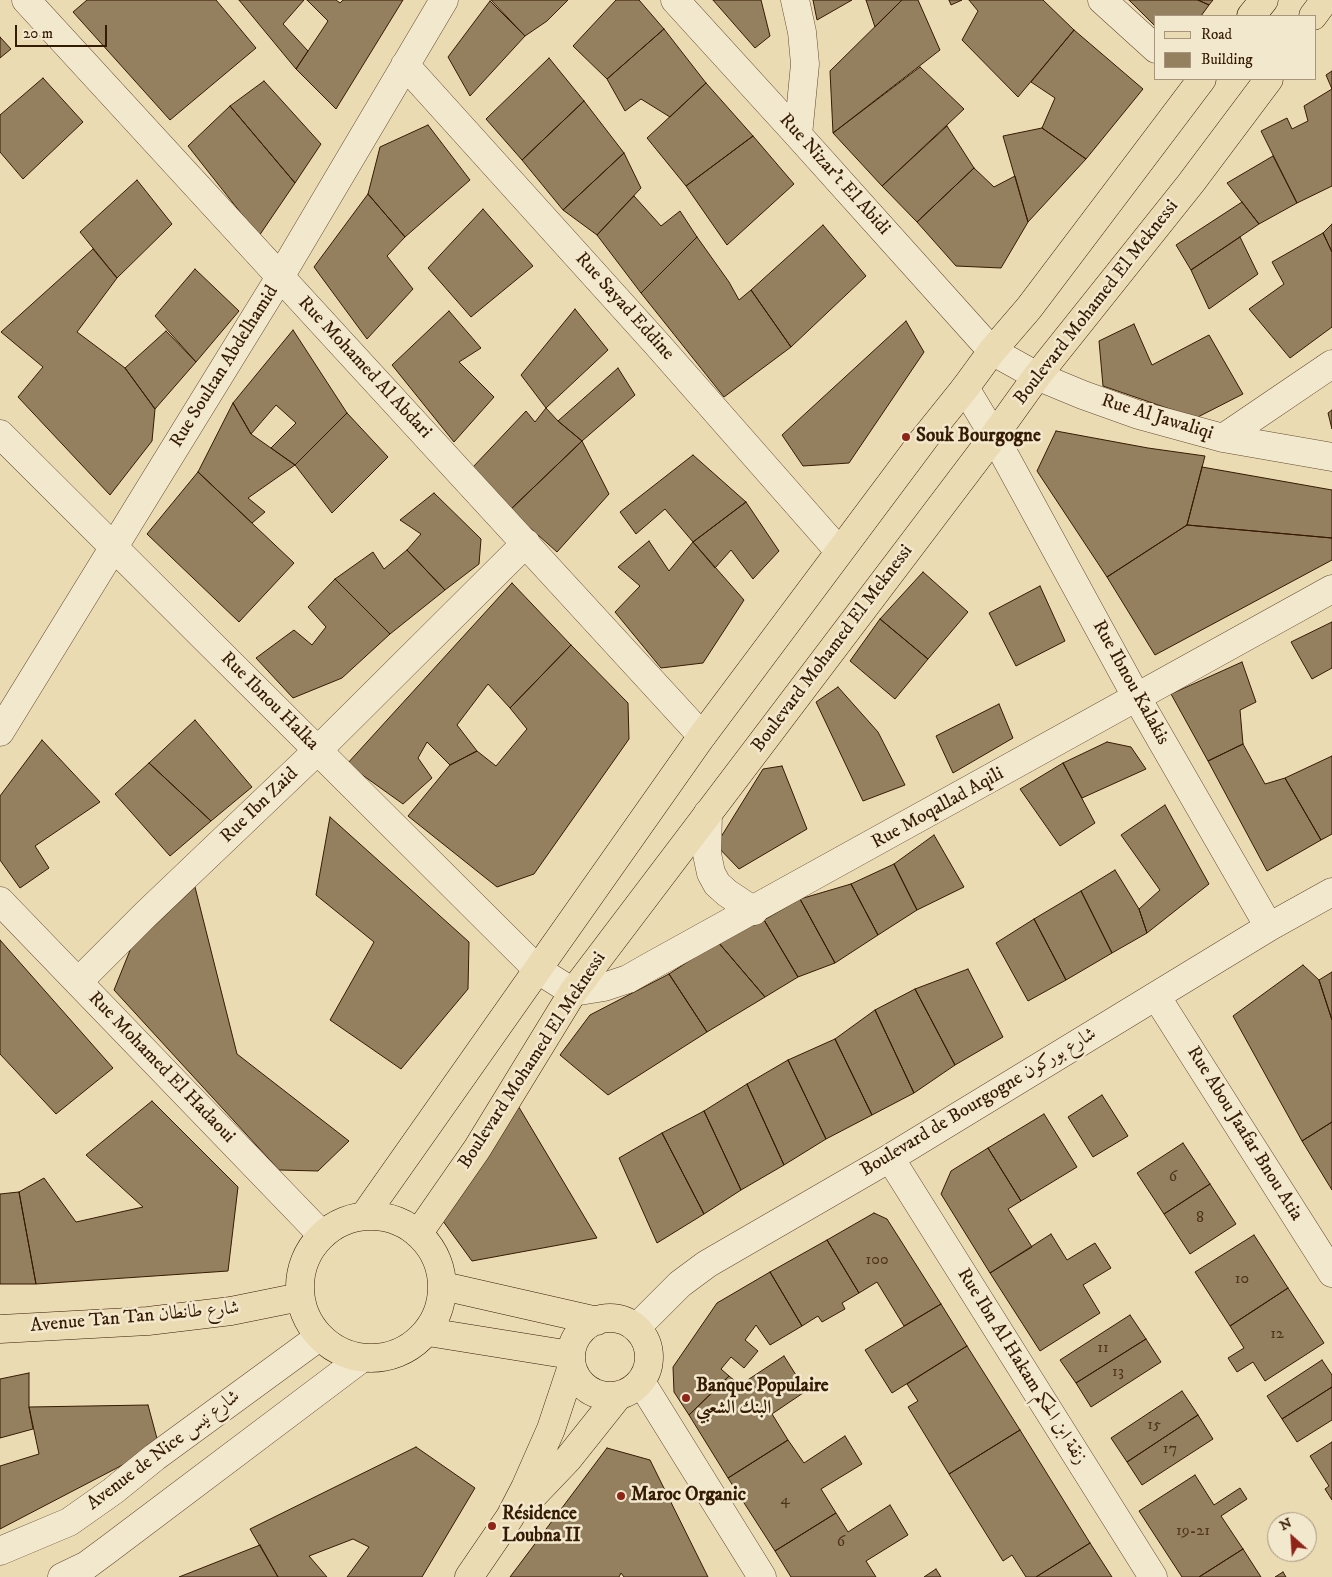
<!DOCTYPE html>
<meta charset="utf-8">
<style>
body{margin:0}
#map{position:relative;width:1332px;height:1577px;overflow:hidden;background:#ebdbb3;font-family:"IM FELL DW Pica",serif}
canvas{display:block}
.legend{position:absolute;left:1154px;top:15px;width:162px;height:65px;box-sizing:border-box;background:#f2e8ce;border:1px solid #a7967d;margin:0;padding:6px 9px;list-style:none;font-size:15px;color:#361b03}
.legend li{display:flex;align-items:center;gap:10px;height:25px}
.legend b{width:25px;border:1px solid #a7967d}
.north{position:absolute;left:1267px;top:1512px;width:50px;height:50px;box-sizing:border-box;background:#f2e8ce;border:1px solid #a7967d;border-radius:50%;rotate:334deg;font-size:14px;font-weight:700;line-height:20px;text-align:center;color:#361b03}
.north::after{content:'';display:block;margin:auto;width:18px;height:22px;background:#8f2418;clip-path:polygon(50% 0,100% 100%,50% 72%,0 100%)}
.scale{position:absolute;left:15px;top:25px;width:92px;height:22px;box-sizing:border-box;border:2px solid #361b03;border-top:0;padding-left:6px;font-size:15px;line-height:18px;white-space:nowrap;color:#361b03;-webkit-text-stroke:4px #f2e8ce;paint-order:stroke}
</style>
<div id="map">
<canvas width="1332" height="1577"></canvas>
<ul class="legend">
<li><b style="height:6px;background:#ebdbb3"></b>Road</li>
<li><b style="height:14px;background:#947f5f"></b>Building</li>
</ul>
<div class="north">N</div>
<div class="scale">20 m</div>
</div>
<script>
const context = document.querySelector('canvas').getContext('2d');
context.lineJoin = 'round';
function paint(path, color) { context.fillStyle = color; context.fill(path, 'evenodd'); }
const poly = rows => new Path2D(rows.map(r => 'M' + r).join(''));
function strokePath(path, color, width, dash) { context.strokeStyle = color; context.lineWidth = width; context.lineCap = dash ? 'butt' : 'round'; context.setLineDash(dash || []); context.stroke(path); }
function write(font, color, halo, rows, align = 'center') {
  context.font = font + ' "IM FELL DW Pica",Amiri,serif'; context.lineWidth = 5; context.setLineDash([]); context.textBaseline = 'middle'; context.strokeStyle = halo; context.fillStyle = color; for (const [text, x, y, turn = 0] of rows) {
    context.save(); context.translate(x, y); context.rotate((+turn || 0) * Math.PI / 180); context.textAlign = isNaN(turn) ? turn : align; if (halo) context.strokeText(text, 0, 0); context.fillText(text, 0, 0); context.restore();
  }
}
const building = poly([
 [87,0,216,0,256,48,170,120,73,12,87,0],
 [239,0,304,0,283,24,308,51,296,69,239,0],
 [307,0,336,0,340,3,343,0,403,0,336,109,296,69,328,21,307,0],
 [491,0,568,0,547,21,525,36,491,0],
 [616,0,639,0,664,29,607,79,573,46,616,0],
 [713,0,761,0,770,36,755,48,713,0],
 [813,0,852,0,817,20,813,0],
 [866,0,902,0,875,27,866,0],
 [902,0,918,0,940,50,833,133,830,71,902,0],
 [949,0,962,0,951,5,949,0],
 [969,0,1043,0,1074,30,1018,97,962,40,978,11,969,0],
 [1129,0,1198,0,1209,5,1201,16,1156,16,1156,27,1129,0],
 [1198,0,1213,0,1209,5,1198,0],
 [490,1,525,36,470,96,448,57,490,1],
 [664,29,706,83,670,117,641,99,625,111,607,79,664,29],
 [1074,30,1143,89,1086,159,1042,128,1055,98,1031,82,1074,30],
 [0,37,11,49,0,58,0,37],
 [549,58,584,101,522,160,486,119,549,58],
 [920,67,964,109,882,186,833,133,920,67],
 [1332,71,1332,89,1326,75,1332,71],
 [43,78,83,122,23,179,0,152,0,115,43,78],
 [264,81,321,144,295,183,230,106,264,81],
 [706,83,753,136,686,186,647,138,706,83],
 [1332,89,1332,186,1297,203,1261,131,1287,118,1292,129,1308,121,1304,106,1332,89],
 [584,101,624,153,563,210,522,160,584,101],
 [230,106,295,183,259,236,188,146,230,106],
 [428,125,470,180,405,237,368,194,380,147,428,125],
 [947,126,974,168,917,222,882,186,947,126],
 [1042,128,1086,159,1028,222,1003,136,1042,128],
 [753,136,794,184,727,245,686,186,753,136],
 [624,153,641,188,597,235,563,210,624,153],
 [1273,156,1297,203,1259,224,1227,183,1273,156],
 [974,168,994,187,1015,176,1028,222,1001,268,956,266,917,222,974,168],
 [137,180,172,224,117,278,80,232,137,180],
 [368,194,405,237,387,256,413,289,367,339,314,267,368,194],
 [634,196,661,226,680,211,697,237,641,293,597,235,634,196],
 [1242,202,1259,224,1191,270,1176,245,1242,202],
 [483,209,533,266,471,317,428,268,483,209],
 [1332,224,1332,252,1323,233,1332,224],
 [823,225,866,276,791,347,751,290,823,225],
 [1323,233,1332,252,1332,327,1290,358,1249,309,1284,284,1272,262,1323,233],
 [697,237,729,282,739,300,751,290,791,347,724,397,641,293,697,237],
 [1240,237,1258,274,1209,309,1191,270,1240,237],
 [93,249,117,278,77,332,125,368,155,409,152,441,110,495,18,397,43,367,1,332,93,249],
 [195,269,239,311,196,362,155,316,195,269],
 [575,309,608,350,546,408,521,375,575,309],
 [449,311,481,348,459,362,494,397,454,442,392,365,449,311],
 [906,321,924,352,849,463,803,466,782,435,906,321],
 [1134,324,1152,365,1209,335,1243,394,1196,418,1103,386,1099,341,1134,324],
 [293,330,347,413,295,465,271,448,296,423,276,405,251,434,233,403,293,330],
 [166,331,196,362,155,409,125,368,166,331],
 [618,368,635,395,582,441,558,421,618,368],
 [233,403,251,434,295,465,248,498,265,512,252,523,198,472,233,403],
 [546,408,558,421,582,441,510,510,473,467,526,411,535,422,546,408],
 [1332,410,1332,429,1328,413,1332,410],
 [347,413,388,457,332,513,295,465,347,413],
 [1056,431,1148,448,1205,456,1187,525,1107,577,1037,471,1056,431],
 [582,441,609,494,557,552,510,510,582,441],
 [693,455,746,502,693,542,665,509,636,534,620,512,693,455],
 [1202,467,1332,490,1332,538,1187,525,1202,467],
 [198,472,294,563,239,622,147,534,198,472],
 [434,493,481,539,479,564,445,590,407,550,421,534,400,520,434,493],
 [746,502,779,551,753,579,731,550,715,568,693,542,746,502],
 [1187,525,1332,538,1332,560,1155,655,1107,577,1187,525],
 [649,541,669,571,693,542,744,600,703,663,661,668,615,612,640,586,618,567,649,541],
 [407,550,445,590,390,634,335,579,373,552,384,569,407,550],
 [923,572,968,612,928,659,880,619,923,572],
 [335,579,390,634,342,678,293,698,256,658,294,630,312,645,326,627,308,607,335,579],
 [512,583,571,645,510,708,488,684,457,725,477,751,450,765,427,742,418,758,432,778,403,804,347,764,512,583],
 [1040,586,1065,641,1016,666,989,613,1040,586],
 [880,619,928,659,895,699,850,661,880,619],
 [1332,622,1332,668,1312,679,1291,642,1332,622],
 [571,645,628,703,629,739,534,874,497,887,408,816,450,765,477,751,496,766,527,729,510,708,571,645],
 [1242,662,1256,702,1240,710,1243,744,1208,761,1171,694,1242,662],
 [838,687,878,732,905,785,863,801,816,702,838,687],
 [999,704,1013,738,953,773,936,736,999,704],
 [195,720,252,787,211,821,149,763,195,720],
 [42,740,100,802,35,846,49,868,20,888,0,860,0,796,42,740],
 [1107,742,1131,747,1146,769,1082,798,1063,763,1107,742],
 [1243,744,1265,784,1285,778,1321,840,1267,871,1208,761,1243,744],
 [1332,756,1332,834,1321,840,1285,778,1332,756],
 [149,763,211,821,170,856,115,794,149,763],
 [1063,763,1095,823,1060,846,1020,789,1063,763],
 [782,766,807,829,739,869,716,845,763,769,782,766],
 [1165,805,1209,884,1147,933,1139,909,1160,890,1121,835,1165,805],
 [330,817,469,942,468,989,401,1069,330,1020,374,942,316,895,330,817],
 [934,835,964,887,917,910,894,864,934,835],
 [894,864,917,910,878,935,851,884,894,864],
 [1115,870,1139,909,1147,933,1112,953,1081,891,1115,870],
 [851,884,878,935,835,963,800,899,851,884],
 [195,887,237,1054,349,1141,318,1171,279,1170,114,990,131,948,195,887],
 [1081,891,1112,953,1066,980,1034,919,1081,891],
 [800,899,835,963,798,977,764,920,800,899],
 [1034,919,1066,980,1028,1001,996,943,1034,919],
 [764,920,798,977,765,997,718,942,764,920],
 [0,940,113,1068,56,1114,0,1054,0,940],
 [718,942,765,997,707,1032,669,974,718,942],
 [1303,965,1319,980,1332,1020,1332,1122,1302,1141,1233,1016,1303,965],
 [968,969,1003,1037,955,1065,915,989,968,969],
 [1332,972,1332,1020,1319,980,1332,972],
 [669,974,707,1032,608,1095,560,1055,590,1015,669,974],
 [915,989,955,1065,914,1093,875,1010,915,989],
 [875,1010,914,1093,872,1115,835,1039,875,1010],
 [835,1039,872,1115,826,1139,788,1060,835,1039],
 [788,1060,826,1139,784,1165,747,1084,788,1060],
 [747,1084,784,1165,741,1190,704,1111,747,1084],
 [1102,1095,1128,1136,1093,1157,1068,1117,1102,1095],
 [152,1101,238,1187,228,1271,36,1284,19,1192,44,1178,76,1222,143,1207,86,1155,152,1101],
 [517,1104,597,1238,472,1261,440,1217,517,1104],
 [704,1111,741,1190,704,1214,662,1133,704,1111],
 [1044,1114,1077,1167,1021,1201,988,1148,1044,1114],
 [1332,1122,1332,1190,1302,1141,1332,1122],
 [662,1133,704,1214,657,1243,619,1158,662,1133],
 [1183,1143,1210,1184,1164,1214,1137,1173,1183,1143],
 [988,1148,1021,1201,1008,1209,1032,1247,990,1273,941,1194,951,1171,988,1148],
 [1210,1184,1236,1224,1190,1254,1164,1214,1210,1184],
 [19,1192,36,1284,0,1284,0,1194,19,1192],
 [874,1213,887,1219,941,1304,904,1326,877,1282,859,1293,827,1240,874,1213],
 [1051,1234,1067,1260,1095,1243,1111,1268,1083,1285,1100,1313,1040,1351,990,1273,1051,1234],
 [1254,1235,1288,1288,1230,1326,1195,1272,1254,1235],
 [827,1240,859,1293,842,1303,845,1309,822,1322,818,1316,802,1326,770,1272,827,1240],
 [770,1272,802,1326,770,1345,756,1325,745,1340,758,1351,744,1368,731,1357,721,1369,729,1376,689,1415,674,1392,673,1367,717,1303,770,1272],
 [1288,1288,1324,1343,1265,1381,1253,1362,1237,1372,1228,1358,1244,1348,1230,1326,1288,1288],
 [941,1304,967,1346,892,1393,865,1350,941,1304],
 [1130,1315,1146,1339,1076,1383,1060,1360,1130,1315],
 [1146,1339,1161,1362,1091,1407,1076,1383,1146,1339],
 [967,1346,1020,1430,949,1474,908,1407,918,1401,907,1384,967,1346],
 [784,1356,806,1391,772,1414,788,1440,728,1478,689,1415,729,1376,740,1385,784,1356],
 [1322,1360,1332,1375,1332,1387,1282,1419,1267,1396,1322,1360],
 [29,1373,29,1407,33,1429,0,1438,0,1379,29,1373],
 [1332,1387,1332,1420,1297,1442,1282,1419,1332,1387],
 [1182,1391,1198,1415,1127,1462,1111,1438,1182,1391],
 [148,1405,159,1446,0,1529,0,1466,39,1454,29,1407,148,1405],
 [1198,1415,1213,1439,1142,1485,1127,1462,1198,1415],
 [1020,1430,1090,1543,1036,1577,1026,1577,1012,1555,1003,1561,949,1474,1020,1430],
 [845,1436,862,1464,821,1489,836,1513,775,1551,728,1478,788,1440,804,1463,845,1436],
 [1332,1442,1332,1500,1325,1489,1329,1486,1310,1456,1332,1442],
 [416,1447,475,1488,422,1577,347,1577,369,1547,353,1539,309,1556,327,1577,278,1577,250,1529,416,1447],
 [607,1448,650,1460,708,1577,624,1577,621,1573,619,1577,510,1577,607,1448],
 [1195,1475,1214,1505,1240,1488,1247,1499,1221,1516,1243,1549,1199,1577,1182,1577,1139,1511,1195,1475],
 [890,1505,908,1535,866,1561,876,1577,791,1577,775,1551,836,1513,848,1532,890,1505],
 [1090,1543,1112,1577,1036,1577,1090,1543],
 [260,1545,278,1577,179,1577,260,1545],
 [1243,1549,1261,1577,1199,1577,1243,1549],
 [936,1569,941,1577,924,1577,936,1569],
 [1283,1572,1286,1577,1275,1577,1283,1572]
]);
const minor = poly([
 [26,0,702,736],
 [675,0,798,135,992,351,1037,376,1083,395,1139,415,1223,438,1332,457],
 [795,0,802,32,805,64,798,135],
 [1102,0,1156,49],
 [405,65,657,344,839,551],
 [965,388,994,436,1137,698,1269,927],
 [0,434,538,970,573,992,604,987,628,979,649,967,1332,589],
 [1223,438,1332,364],
 [0,732,280,277,444,0],
 [708,813,707,854,711,873,717,884,727,893,754,911],
 [0,901,322,1235],
 [78,982,146,914,317,751,526,543],
 [1156,996,1332,1273],
 [890,1158,1153,1577],
 [636,1328,680,1284,707,1264,890,1158,1269,927,1332,892],
 [641,1382,762,1577],
 [0,1551,69,1522,113,1491,155,1457,319,1337],
 [62,1577,87,1565,106,1551,362,1358]
]);
const major = poly([
 [1251,16,1264,0],
 [1313,16,1325,0],
 '300 1287a71 71 0 1 1 142 0a71 71 0 1 1-142 0Z',
 [364,1216,702,736,924,439,965,388,992,351,1029,308,1202,79],
 [418,1234,477,1149,573,992,994,436,1037,376,1191,183,1269,79],
 [443,1286,597,1321],
 '571 1357a39 39 0 1 1 78 0a39 39 0 1 1-78 0Z',
 [0,1329,148,1321,231,1311,300,1297],
 [428,1332,571,1355],
 [526,1503,568,1459,619,1395],
 [469,1577,510,1517,525,1488,551,1429,572,1366]
]);
const markers = [
 [906,437,5,"#8f2418"],
 [686,1398,5,"#8f2418"],
 [621,1496,5,"#8f2418"],
 [492,1526,5,"#8f2418"]
];
const numberNames = [
 ["6",1173,1178],
 ["8",1200,1219],
 ["100",877,1261],
 ["10",1242,1280],
 ["12",1277,1335],
 ["11",1103,1349],
 ["13",1118,1373],
 ["15",1154,1426],
 ["17",1170,1450],
 ["4",785,1501],
 ["19-21",1193,1532],
 ["6",841,1543]
];
const streetNames = [
 ["Rue Nizar't El Abidi",834,175,48],
 ["Boulevard Mohamed El Meknessi",1097,303,-52],
 ["Rue Sayad Eddine",624,307,48],
 ["Rue Soultan Abdelhamid",225,367,-58],
 ["Rue Mohamed Al Abdari",364,368,47],
 ["Rue Al Jawaliqi",1157,418,17],
 ["Boulevard Mohamed El Meknessi",833,649,-53],
 ["Rue Ibnou Kalakis",1130,683,61],
 ["Rue Ibnou Halka",269,702,45],
 ["Rue Ibn Zaid",260,806,-44],
 ["Rue Moqallad Aqili",938,809,-29],
 ["Boulevard Mohamed El Meknessi",533,1061,-57],
 ["Rue Mohamed El Hadaoui",161,1068,46],
 ["Boulevard de Bourgogne شارع بوركون",979,1103,-31],
 ["Rue Abou Jaafar Bnou Atia",1244,1134,58],
 ["Avenue Tan Tan شارع طانطان",135,1318,-5],
 ["Rue Ibn Al Hakam زنقة ابن الحكم",1021,1367,58],
 ["Avenue de Nice شارع نيس",164,1451,-37]
];
const poiNames = [
 ["Souk Bourgogne",916,437],
 ["Banque Populaire",696,1387],
 ["البنك الشعبي",696,1409],
 ["Maroc Organic",631,1496],
 ["Résidence",502,1515],
 ["Loubna II",502,1537]
];
paint(building, '#947f5f');
strokePath(building, '#361b03', 1);
strokePath(minor, '#634b2f', 29);
strokePath(major, '#361b03', 29);
strokePath(minor, '#f2e8ce', 28);
strokePath(major, '#ebdbb3', 28);
for (const [x, y, r, color] of markers) { const dot = new Path2D(); dot.arc(x, y, r, 0, 2 * Math.PI); context.fillStyle = color; context.fill(dot); strokePath(dot, '#f2e8ce', 2); }
write('16px', '#4e341a', null, numberNames);
write('19px', '#361b03', '#f2e8ce', streetNames);
write('bold 19px', '#361b03', '#f2e8ce', poiNames, 'left');
</script>
